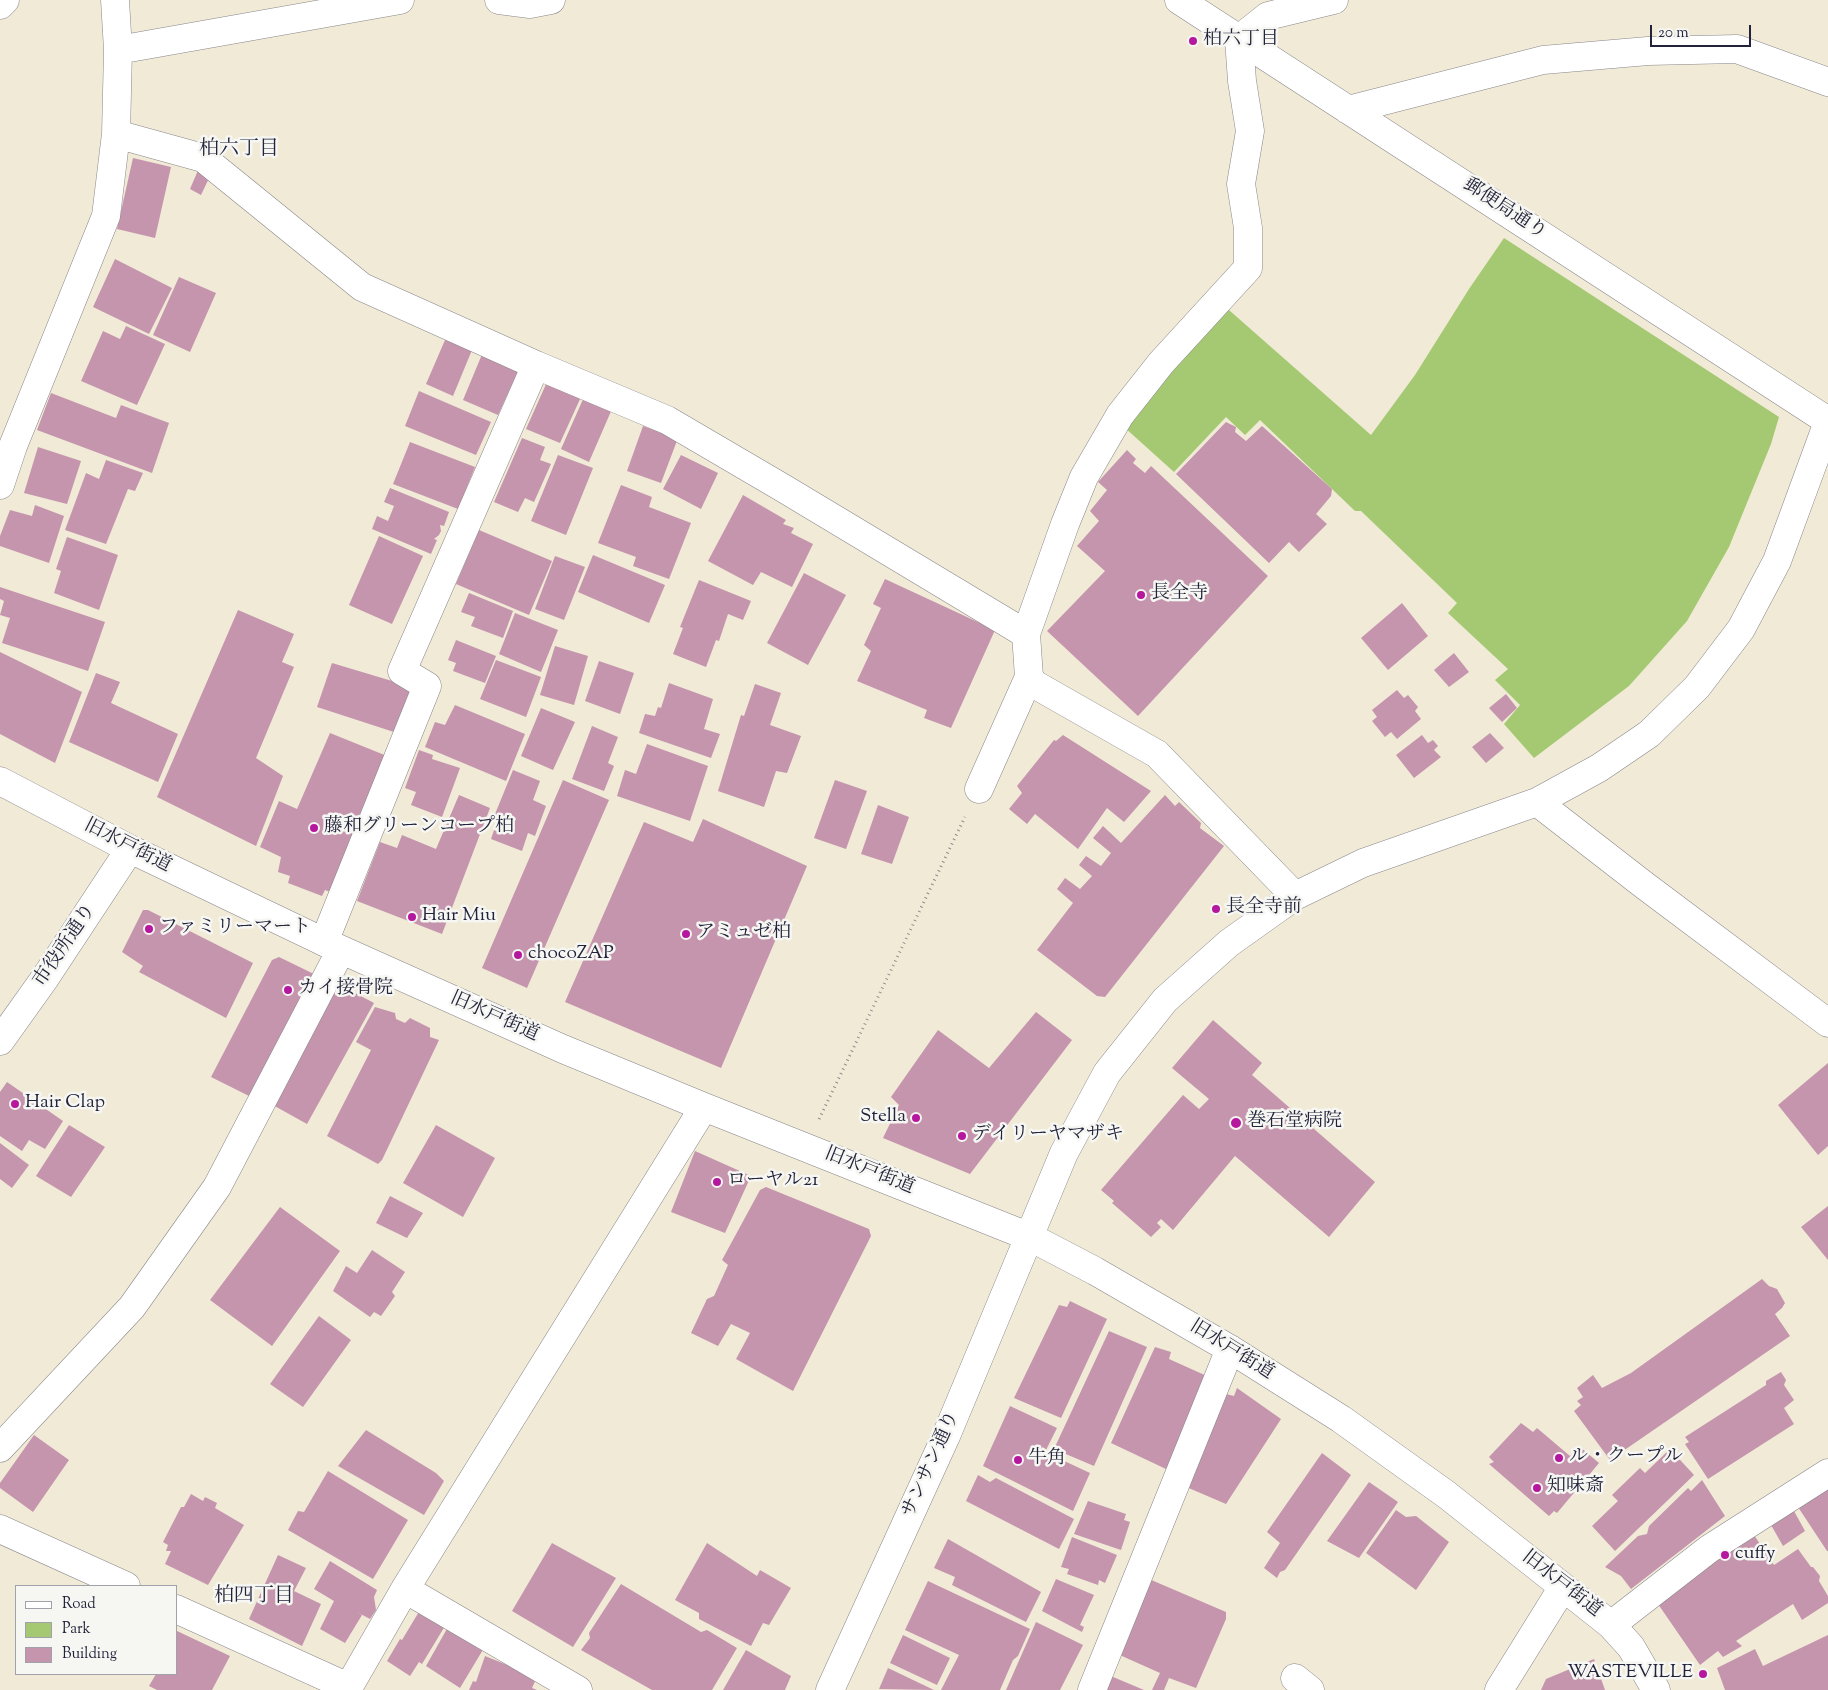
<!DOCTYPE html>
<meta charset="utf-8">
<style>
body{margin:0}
#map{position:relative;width:1828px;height:1690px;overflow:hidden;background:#f0ead7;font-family:"Sorts Mill Goudy",serif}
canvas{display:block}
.legend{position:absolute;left:15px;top:1585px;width:162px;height:90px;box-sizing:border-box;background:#f6f6f2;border:1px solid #a1a1a9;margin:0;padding:6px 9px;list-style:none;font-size:15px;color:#22223b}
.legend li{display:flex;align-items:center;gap:10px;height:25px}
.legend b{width:25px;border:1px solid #a1a1a9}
.scale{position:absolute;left:1650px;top:25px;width:101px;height:22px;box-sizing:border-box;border:2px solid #22223b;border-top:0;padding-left:6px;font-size:15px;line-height:18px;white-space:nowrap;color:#22223b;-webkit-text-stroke:4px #f6f6f2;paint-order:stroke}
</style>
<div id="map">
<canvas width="1828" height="1690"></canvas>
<ul class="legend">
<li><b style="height:6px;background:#fff"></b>Road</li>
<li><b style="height:14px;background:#a5c972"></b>Park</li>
<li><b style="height:14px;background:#c595ad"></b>Building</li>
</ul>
<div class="scale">20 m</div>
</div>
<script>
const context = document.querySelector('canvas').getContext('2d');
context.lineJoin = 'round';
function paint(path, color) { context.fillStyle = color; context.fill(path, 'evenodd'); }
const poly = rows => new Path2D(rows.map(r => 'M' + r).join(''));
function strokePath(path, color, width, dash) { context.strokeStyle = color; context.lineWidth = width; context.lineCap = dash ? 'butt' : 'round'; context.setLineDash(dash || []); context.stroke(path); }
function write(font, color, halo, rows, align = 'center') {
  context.font = font + ' "Sorts Mill Goudy","Noto Serif JP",serif'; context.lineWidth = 5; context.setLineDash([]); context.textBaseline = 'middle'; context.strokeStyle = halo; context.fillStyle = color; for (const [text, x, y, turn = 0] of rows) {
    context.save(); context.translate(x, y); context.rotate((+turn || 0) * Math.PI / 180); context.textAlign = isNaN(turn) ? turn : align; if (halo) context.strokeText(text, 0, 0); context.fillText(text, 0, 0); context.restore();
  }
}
const green = poly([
 [1504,238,1779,417,1771,444,1729,547,1687,621,1629,686,1534,758,1504,724,1520,705,1495,680,1508,669,1448,613,1457,603,1361,511,1355,511,1260,420,1245,435,1226,417,1174,472,1124,427,1221,303,1371,435,1415,375,1469,289]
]);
const building = poly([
 [133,158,171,167,155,238,117,229],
 [199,168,211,174,201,195,190,189],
 [115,259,172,288,149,334,93,307],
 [179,277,216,293,190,352,153,335],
 [126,326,165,344,137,405,81,381,103,331,120,339],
 [445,340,472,350,453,396,426,384],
 [483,352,519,369,498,415,463,400],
 [547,382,581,397,560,443,526,429],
 [419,391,491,422,476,455,405,426],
 [51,393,116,418,121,405,169,423,152,473,37,430],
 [584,397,612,409,589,462,561,449],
 [1226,422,1236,427,1235,432,1246,441,1262,426,1332,489,1331,496,1316,514,1327,524,1299,552,1289,542,1269,563,1176,474],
 [643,426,678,438,661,483,627,471],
 [522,438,545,447,540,460,551,464,534,502,525,498,518,512,494,502],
 [410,442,475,467,458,509,393,484],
 [38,447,81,461,67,504,24,493],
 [1127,450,1136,459,1133,463,1145,473,1151,466,1268,576,1138,716,1047,631,1105,571,1077,546,1099,521,1090,511,1107,490,1098,482],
 [558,455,593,468,566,535,531,521],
 [681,455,718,473,701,509,663,489],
 [106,460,143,473,135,491,128,489,106,544,65,530,86,473,99,479],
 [621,485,652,497,649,507,691,523,669,579,633,566,636,557,598,543],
 [390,488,449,512,444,526,440,525,441,531,439,535,434,539,437,540,431,554,372,529,377,516,388,521,394,506,384,502],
 [743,495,786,520,783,524,794,528,791,533,813,544,792,587,761,572,753,585,708,561],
 [35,505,64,516,49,563,0,546,0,536,10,510,32,516],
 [479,530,552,561,529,615,456,584],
 [379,536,423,556,392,624,349,605],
 [67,537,118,555,99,610,54,593,61,571,56,569],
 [593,555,665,585,649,623,578,592],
 [555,556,585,567,564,620,535,609],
 [804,573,846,595,808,665,767,643],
 [885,579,995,630,951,728,924,718,927,710,857,681,871,651,864,645,881,608,873,604],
 [699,580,751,601,743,620,728,614,719,641,716,640,706,667,673,654,683,628,680,627],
 [0,587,105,622,88,671,2,643,10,618,0,615,4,601,0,599],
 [469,593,513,611,503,638,471,626,475,617,461,612],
 [1402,603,1428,636,1388,670,1361,638],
 [238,610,294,634,282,662,294,667,256,758,283,776,256,846,157,797],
 [515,613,558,630,541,672,499,654],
 [456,640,496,656,485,683,453,671,456,663,448,660],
 [555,646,588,656,574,705,540,695],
 [0,652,82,692,55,763,0,734],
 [1454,653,1469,672,1449,687,1434,670],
 [496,660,541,677,526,717,480,699],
 [599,661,634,673,620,714,585,701],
 [332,663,412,687,397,733,317,707],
 [96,673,120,682,111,703,178,734,158,782,69,742],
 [669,683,713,699,704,729,720,734,711,758,639,733,645,714,655,716,658,707,661,708],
 [755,684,781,693,770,725,801,736,787,773,776,771,764,807,718,791,741,715,744,716],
 [1397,690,1404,698,1408,695,1418,707,1415,711,1421,719,1397,739,1391,732,1385,737,1372,721,1377,717,1372,710],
 [1506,694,1517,708,1502,722,1489,708],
 [455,705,525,734,506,781,425,747,435,722,445,725],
 [541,708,575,722,553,770,521,756],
 [592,726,618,737,608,763,614,766,604,791,572,779],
 [330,733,387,756,333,893,325,890,322,896,288,883,290,876,278,872,281,857,260,847,279,801,297,809],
 [1490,733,1504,748,1486,763,1472,747],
 [1063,735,1151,791,1124,822,1107,808,1078,849,1035,814,1027,824,1009,809,1022,793,1017,786,1054,740,1056,741],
 [1422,735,1428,743,1433,740,1438,746,1434,750,1441,757,1414,778,1396,755],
 [647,744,708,766,690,821,617,796,625,770,636,774],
 [419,750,433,755,432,759,460,768,442,817,411,805,416,792,405,788],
 [513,770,540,781,533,800,546,806,535,836,528,833,522,851,491,839,497,821,493,819],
 [563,780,609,800,527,988,482,968],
 [835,780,867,791,846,849,814,838],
 [459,795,490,808,442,934,357,901,380,842,397,848,402,835,436,849],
 [1165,795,1175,806,1179,802,1201,823,1200,828,1224,846,1105,997,1097,996,1037,950,1073,903,1057,889,1065,878,1080,889,1092,876,1079,865,1086,856,1101,866,1111,853,1093,838,1103,826,1121,843],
 [878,805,909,817,892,864,861,854],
 [703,819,807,866,721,1068,565,1002,644,822,693,842],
 [143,910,148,910,253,963,226,1018,139,972,143,966,122,952],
 [279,957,316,975,251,1097,211,1077,272,960],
 [336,983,374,1003,307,1124,271,1104],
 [375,1007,395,1013,396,1019,405,1023,410,1018,430,1028,430,1037,439,1040,382,1160,378,1164,327,1136,371,1050,356,1042],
 [1036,1012,1072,1040,970,1174,883,1138,899,1105,891,1097,938,1030,989,1068],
 [1213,1020,1262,1063,1252,1075,1375,1182,1329,1237,1235,1156,1173,1230,1161,1219,1157,1223,1161,1227,1151,1237,1112,1203,1114,1201,1101,1190,1183,1095,1199,1109,1209,1099,1172,1068],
 [1828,1063,1828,1146,1818,1155,1778,1105],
 [7,1082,63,1121,45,1149,29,1140,22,1151,0,1136,0,1092],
 [69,1125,105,1147,71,1197,36,1176],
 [436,1125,495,1158,463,1217,403,1183],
 [0,1143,29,1165,12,1188,0,1179],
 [695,1151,751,1176,725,1233,671,1212],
 [766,1187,869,1229,871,1236,793,1391,736,1359,750,1333,731,1324,718,1346,691,1333,707,1299,714,1296,728,1265,722,1260,760,1190],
 [390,1196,423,1213,407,1238,376,1223],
 [1828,1206,1828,1260,1801,1227],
 [280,1207,340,1251,272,1346,210,1300],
 [372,1250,405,1272,392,1292,395,1296,381,1316,374,1312,370,1317,333,1291,346,1266,357,1273],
 [1762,1279,1769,1286,1777,1289,1785,1303,1782,1308,1775,1314,1790,1336,1610,1460,1574,1411,1581,1405,1577,1401,1583,1397,1577,1388,1593,1375,1602,1388,1631,1373],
 [1070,1301,1107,1319,1061,1418,1014,1398,1059,1305,1067,1307],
 [319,1316,351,1340,303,1407,270,1384],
 [1109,1331,1147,1347,1094,1466,1054,1449],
 [1155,1347,1171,1352,1169,1359,1209,1377,1166,1469,1111,1443],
 [1781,1372,1786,1380,1784,1385,1794,1400,1784,1408,1794,1424,1708,1479,1685,1444,1689,1442,1685,1437,1766,1385,1766,1381],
 [1237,1388,1281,1419,1226,1504,1184,1486,1226,1394,1234,1396],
 [1010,1406,1057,1428,1045,1452,1090,1473,1073,1511,983,1466],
 [1521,1423,1533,1432,1537,1428,1570,1456,1580,1447,1599,1463,1557,1513,1554,1511,1549,1516,1489,1464,1494,1462,1489,1457],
 [366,1430,436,1473,444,1481,424,1515,338,1466],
 [34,1435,69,1460,33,1512,0,1488,0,1483],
 [1670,1449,1694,1475,1615,1551,1592,1526,1618,1501,1612,1495,1640,1468,1645,1473],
 [1322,1453,1351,1475,1285,1570,1280,1572,1277,1578,1264,1568,1280,1543,1267,1532],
 [328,1471,408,1520,373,1579,288,1530,298,1511,304,1512],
 [978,1475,990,1482,996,1478,1074,1519,1059,1549,966,1501],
 [1702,1480,1725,1516,1631,1589,1621,1576,1605,1567,1638,1536,1647,1534,1649,1526,1688,1488,1691,1491],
 [1369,1482,1398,1502,1359,1558,1327,1541],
 [1828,1488,1828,1551,1827,1551,1798,1507],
 [191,1494,203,1501,205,1497,217,1503,215,1508,244,1525,208,1585,165,1564,171,1551,166,1551,168,1545,163,1542,181,1507,184,1507],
 [1088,1501,1126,1514,1124,1520,1130,1522,1121,1550,1074,1534],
 [1396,1510,1406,1517,1416,1516,1449,1542,1416,1590,1366,1553],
 [1794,1511,1805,1531,1783,1546,1771,1525],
 [1752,1532,1774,1565,1798,1549,1811,1567,1813,1567,1820,1576,1819,1581,1828,1596,1828,1603,1802,1620,1793,1604,1736,1641,1742,1646,1723,1657,1718,1651,1700,1665,1658,1604],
 [1072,1537,1117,1555,1105,1583,1099,1580,1098,1585,1067,1574,1069,1569,1061,1567],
 [948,1539,1041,1592,1026,1622,952,1585,955,1577,934,1568],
 [552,1543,616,1578,573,1647,512,1611],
 [707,1543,757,1576,760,1570,791,1588,769,1625,763,1623,751,1646,699,1619,699,1613,675,1600],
 [278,1555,306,1568,294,1591,321,1604,302,1646,249,1619],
 [330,1561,377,1590,374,1597,376,1610,370,1619,357,1612,362,1615,345,1643,320,1629,334,1601,314,1589],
 [1056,1579,1094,1595,1080,1625,1084,1627,1082,1632,1042,1611],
 [1149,1579,1226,1612,1226,1619,1196,1688,1169,1678,1164,1690,1152,1690,1160,1673,1113,1652],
 [928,1581,1030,1629,1018,1656,1013,1660,1000,1690,941,1690,959,1655,905,1630],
 [621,1584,701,1632,707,1630,737,1648,712,1690,652,1690,581,1650,590,1638,589,1633],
 [420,1610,445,1626,422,1664,419,1662,410,1676,387,1661,400,1639,402,1640],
 [1036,1622,1083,1645,1060,1690,1006,1690],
 [448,1627,484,1648,460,1688,426,1666],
 [177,1631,230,1656,212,1690,157,1690,149,1686,156,1674,176,1674],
 [903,1635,950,1658,937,1685,890,1663],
 [1828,1635,1828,1690,1725,1690,1717,1668,1755,1649,1763,1666],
 [746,1650,791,1676,785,1690,723,1690],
 [485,1656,537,1677,532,1688,537,1690,469,1690,473,1681,476,1682],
 [1594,1659,1605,1690,1541,1690,1546,1679],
 [888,1668,934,1690,879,1689],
 [1106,1674,1144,1690,1095,1690]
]);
const path = poly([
 [819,1119,965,817]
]);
const minor = poly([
 [499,0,530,4,551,0],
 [1179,0,1828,421],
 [0,5,5,0],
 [118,50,400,0],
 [1348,110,1543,60,1648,51,1737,49,1828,82],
 [116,134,203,158,362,287,536,365,667,420,783,488,1026,634],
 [0,485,13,446,106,216,116,134,118,50,115,0],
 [0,781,130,849,324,942,563,1049,704,1107,1030,1237,1095,1271,1230,1349,1341,1419,1447,1495,1611,1625,1631,1647,1656,1690],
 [979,789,1029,677],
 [1537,802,1644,885,1828,1023],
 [1295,896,1157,754,1034,684,1029,677,1026,634,1065,524,1084,477,1120,415,1161,363,1248,268,1248,228,1241,184,1250,131,1242,81,1239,39,1268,16,1334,0],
 [324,942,427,686,402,671,536,365],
 [0,1041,45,978,130,849],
 [0,1448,132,1307,217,1187,341,950],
 [0,1529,126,1586],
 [405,1589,578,1690],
 [176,1609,348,1687],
 [1611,1625,1709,1549,1828,1473],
 [1295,1678,1310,1690],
 [347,1690,405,1589,704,1107],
 [830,1690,946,1436,1064,1153,1107,1073,1165,1000,1229,943,1295,896,1363,863,1537,802,1599,768,1649,734,1697,687,1741,629,1777,561,1828,422],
 [1092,1690,1230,1349],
 [1499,1690,1563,1587]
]);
const markers = [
 [1193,41,5,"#b5179e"],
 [1141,595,5,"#b5179e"],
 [314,828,5,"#b5179e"],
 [1216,909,5,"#b5179e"],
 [412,917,5,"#b5179e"],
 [149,929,5,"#b5179e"],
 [686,934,5,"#b5179e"],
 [518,955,5,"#b5179e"],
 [288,990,5,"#b5179e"],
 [15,1104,5,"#b5179e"],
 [916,1118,5,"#b5179e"],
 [1236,1123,6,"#b5179e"],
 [962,1136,5,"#b5179e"],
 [717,1182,5,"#b5179e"],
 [1559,1458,5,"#b5179e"],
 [1018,1460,5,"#b5179e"],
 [1537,1488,5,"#b5179e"],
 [1725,1555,5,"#b5179e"],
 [1703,1674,5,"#b5179e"]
];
const poiNames = [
 ["柏六丁目",1203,41],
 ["長全寺",1151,595],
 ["藤和グリーンコープ柏",324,828],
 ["長全寺前",1226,909],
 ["Hair Miu",422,917],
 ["ファミリーマート",159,929],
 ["アミュゼ柏",696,934],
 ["chocoZAP",528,955],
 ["カイ接骨院",298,990],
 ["Hair Clap",25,1104],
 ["Stella",906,1118,"right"],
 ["巻石堂病院",1247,1123],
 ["デイリーヤマザキ",972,1136],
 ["ローヤル21",727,1182],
 ["ル・クープル",1569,1458],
 ["牛角",1028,1460],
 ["知味斎",1547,1488],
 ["cuffy",1735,1555],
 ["WASTEVILLE",1693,1674,"right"]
];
const streetNames = [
 ["郵便局通り",1504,210,33],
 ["旧水戸街道",127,847,27],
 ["市役所通り",66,946,-56],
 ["旧水戸街道",494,1018,24],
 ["旧水戸街道",869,1172,22],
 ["旧水戸街道",1231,1351,32],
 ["サンサン通り",932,1465,-66],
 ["旧水戸街道",1561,1585,38]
];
const neighbourhoodNames = [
 ["柏六丁目",239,151],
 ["柏四丁目",254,1598]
];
paint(green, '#a5c972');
paint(building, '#c595ad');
strokePath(minor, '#898689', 29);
strokePath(path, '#898689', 3, [1, 4]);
strokePath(minor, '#fff', 28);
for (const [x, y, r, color] of markers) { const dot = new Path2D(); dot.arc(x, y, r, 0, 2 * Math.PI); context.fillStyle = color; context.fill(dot); strokePath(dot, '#f6f6f2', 2); }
write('19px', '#22223b', '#f6f6f2', poiNames, 'left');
write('19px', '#22223b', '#f6f6f2', streetNames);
write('20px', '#22223b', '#f6f6f2', neighbourhoodNames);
</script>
